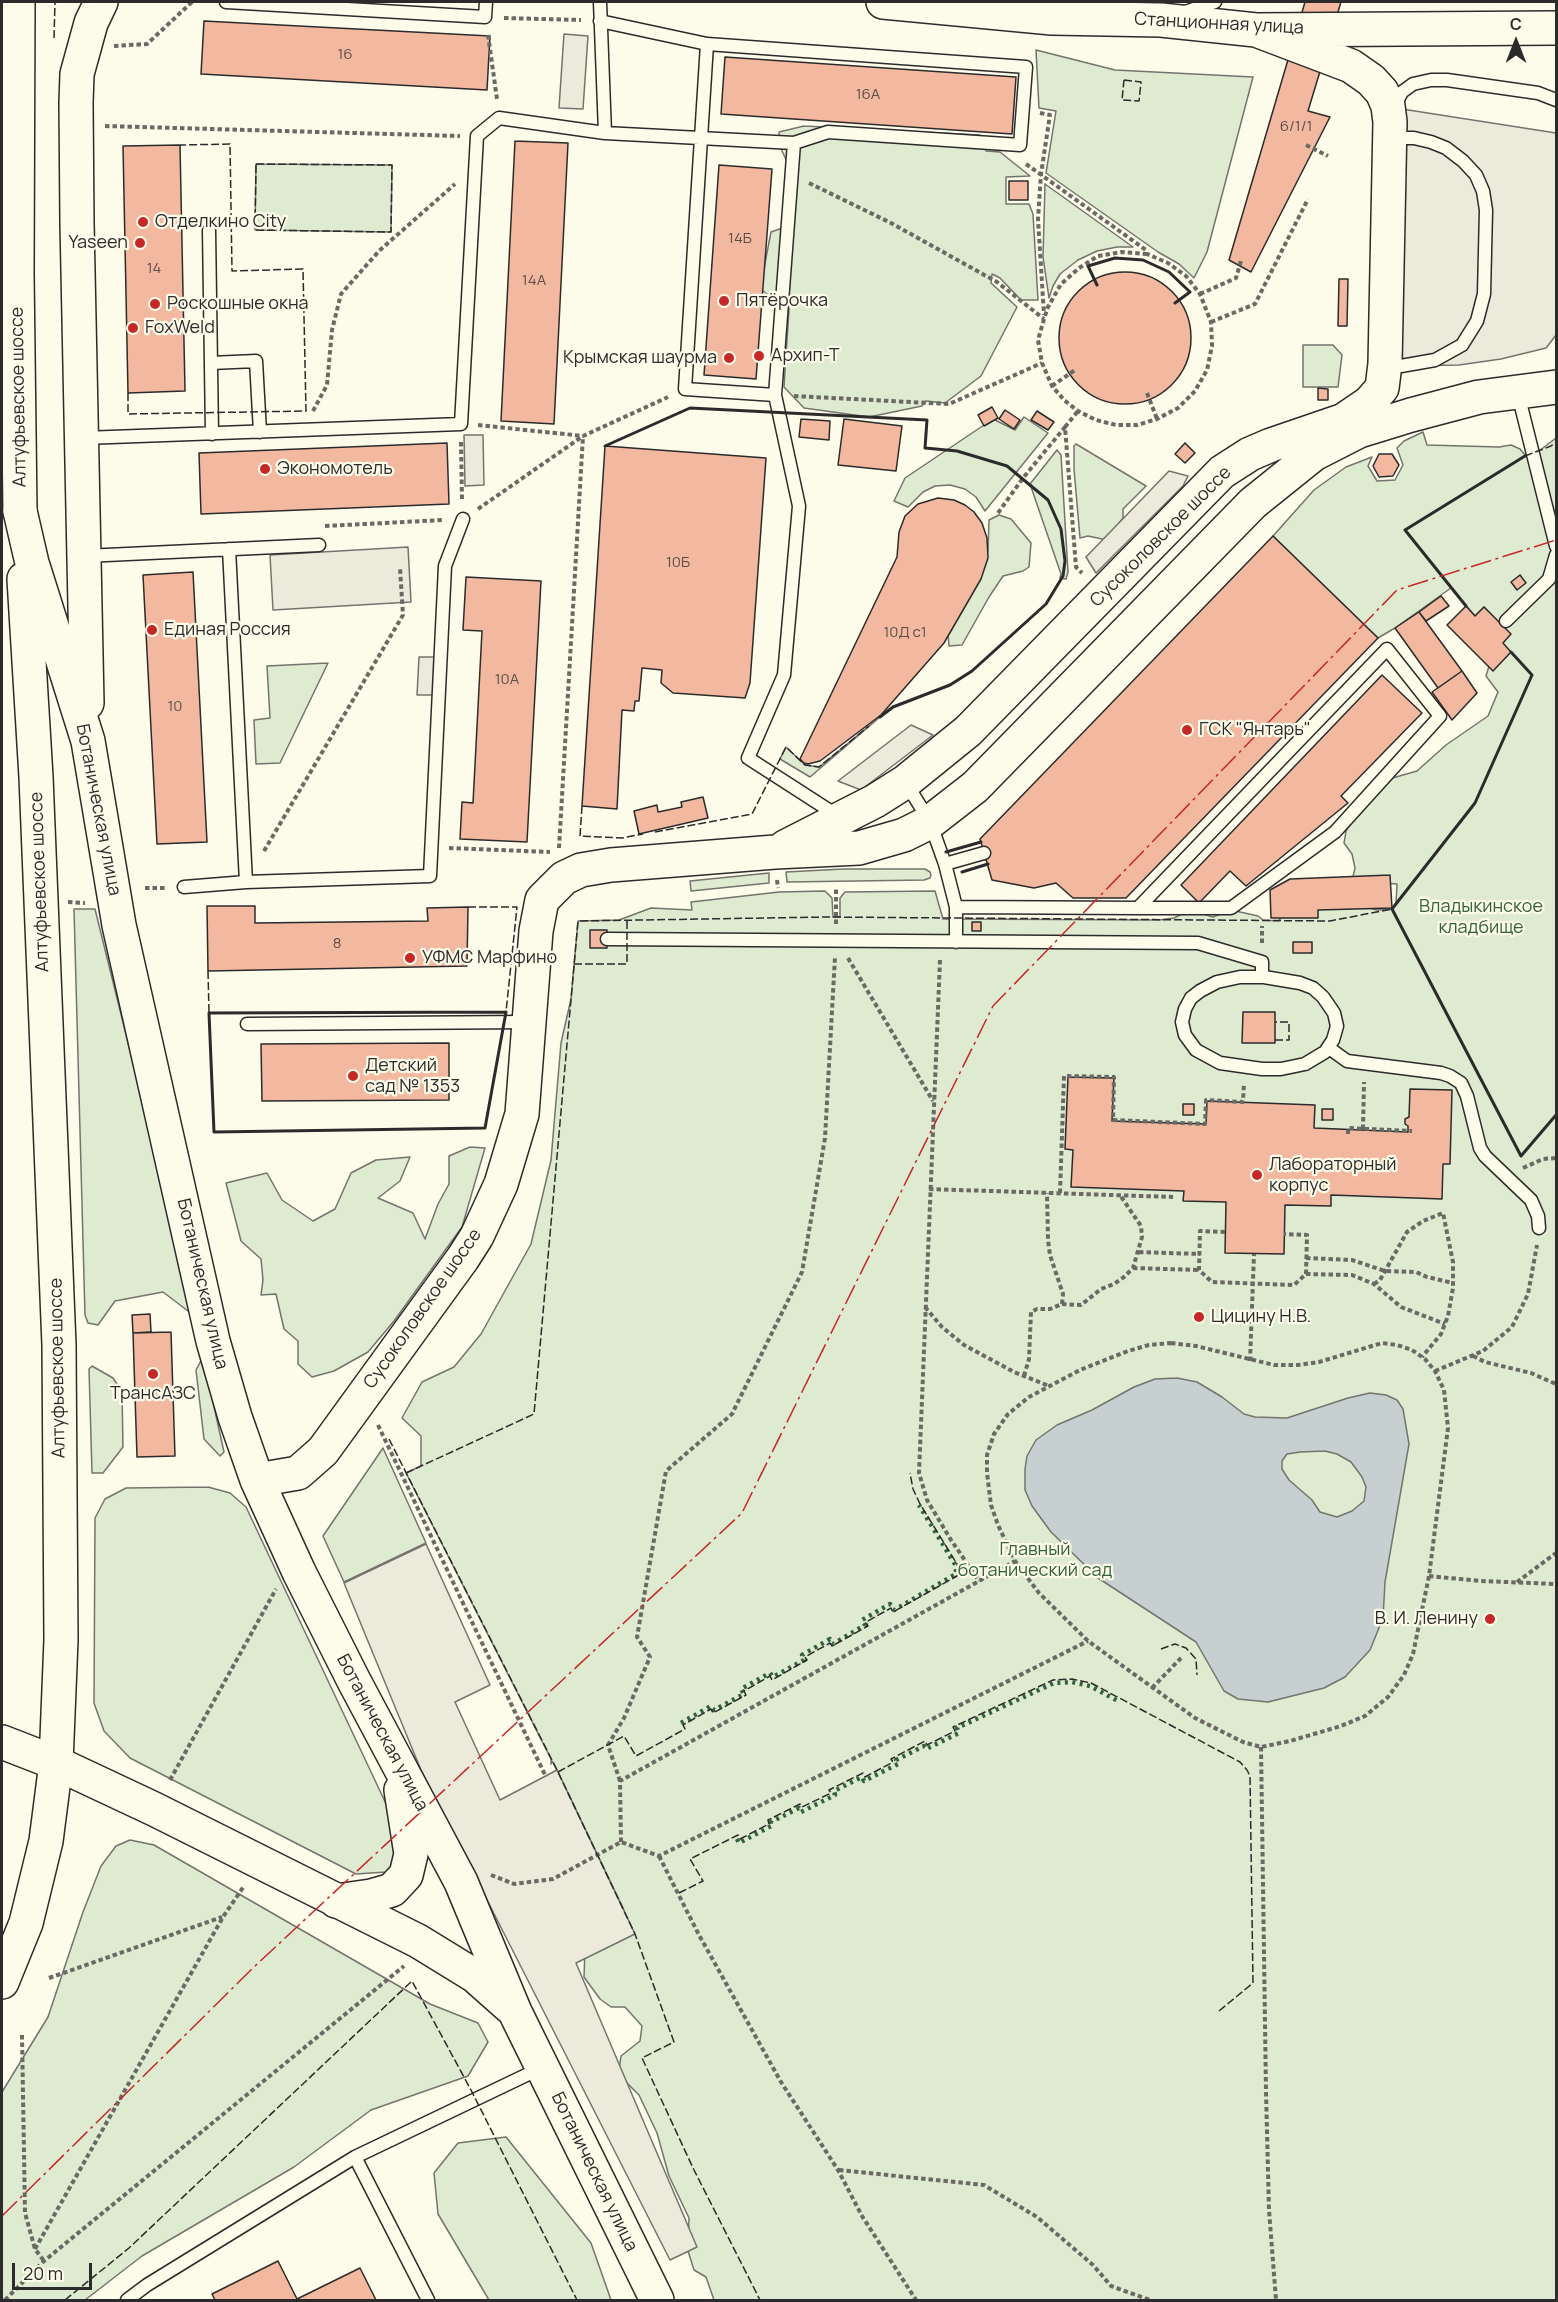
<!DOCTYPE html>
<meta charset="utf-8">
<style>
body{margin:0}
#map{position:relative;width:1558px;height:2302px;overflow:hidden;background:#fdfbea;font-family:Manrope,sans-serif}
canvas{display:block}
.frame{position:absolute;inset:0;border:3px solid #2b2b2b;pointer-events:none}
.north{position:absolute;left:1486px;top:12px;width:60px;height:60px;-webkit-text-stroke:4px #fdfbea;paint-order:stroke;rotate:0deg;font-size:16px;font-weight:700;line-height:24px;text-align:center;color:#2b2b2b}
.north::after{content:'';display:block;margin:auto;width:21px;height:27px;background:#2b2b2b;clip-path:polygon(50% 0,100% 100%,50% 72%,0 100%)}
.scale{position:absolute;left:12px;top:2263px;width:80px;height:27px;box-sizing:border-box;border:3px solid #2b2b2b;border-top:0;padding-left:8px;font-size:18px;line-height:21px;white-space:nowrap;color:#2b2b2b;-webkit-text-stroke:4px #fdfbea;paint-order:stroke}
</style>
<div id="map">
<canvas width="1558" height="2302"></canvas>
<div class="frame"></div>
<div class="north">С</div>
<div class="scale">20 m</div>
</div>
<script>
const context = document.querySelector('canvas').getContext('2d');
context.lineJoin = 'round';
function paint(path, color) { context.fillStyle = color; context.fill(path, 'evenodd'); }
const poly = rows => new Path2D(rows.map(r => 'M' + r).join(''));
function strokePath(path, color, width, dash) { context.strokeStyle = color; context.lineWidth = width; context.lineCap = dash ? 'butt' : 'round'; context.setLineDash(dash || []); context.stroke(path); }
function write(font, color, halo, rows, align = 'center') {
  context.font = font + ' Manrope,sans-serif'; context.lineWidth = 4.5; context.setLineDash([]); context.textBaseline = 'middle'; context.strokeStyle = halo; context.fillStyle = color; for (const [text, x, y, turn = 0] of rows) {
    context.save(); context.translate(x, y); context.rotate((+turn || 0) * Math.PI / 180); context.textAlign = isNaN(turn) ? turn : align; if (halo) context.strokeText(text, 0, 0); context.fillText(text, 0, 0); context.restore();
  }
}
const green = poly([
 [1036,50,1115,70,1253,77,1207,252,1194,278,1179,264,1158,252,1046,173,1056,111,1039,108,1036,50],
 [804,126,980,135,986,151,1000,152,1030,176,1006,177,1006,204,1029,204,1033,214,1038,300,1021,300,1000,278,992,274,991,283,1017,307,981,376,945,403,926,401,922,406,869,417,804,408,784,387,789,309,760,289,771,232,794,224,797,182,780,147,779,132,804,126],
 [256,164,392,165,391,232,255,230,256,164],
 [1045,184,1133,247,1117,247,1097,251,1078,260,1060,274,1053,286,1049,298,1043,257,1045,184],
 [1303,345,1333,345,1342,355,1338,387,1303,387,1303,345],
 [1024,417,1048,433,985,511,976,497,965,489,950,485,935,486,923,492,908,507,894,501,905,478,993,419,1015,430,1024,417],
 [1423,432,1427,445,1499,447,1511,445,1520,449,1525,455,1539,451,1556,438,1556,2300,714,2300,706,2277,694,2270,688,2251,689,2218,669,2176,657,2133,639,2095,625,2081,619,2070,621,2056,640,2041,642,2026,625,2007,611,2007,600,1999,584,1977,585,1949,624,1910,557,1770,552,1761,551,1764,551,1759,406,1473,421,1466,421,1436,402,1418,422,1382,454,1367,481,1334,531,1244,551,1160,561,1043,571,999,578,921,619,920,651,908,692,910,691,902,779,892,825,891,832,898,833,917,840,917,840,898,845,892,935,891,943,919,1159,920,1174,918,1186,912,1200,913,1213,917,1231,910,1258,916,1263,920,1279,921,1283,912,1345,902,1377,910,1392,909,1396,904,1397,884,1352,881,1355,868,1352,854,1344,843,1346,831,1353,819,1389,779,1417,771,1446,745,1488,716,1498,692,1486,676,1490,663,1509,633,1484,607,1475,616,1451,588,1395,628,1378,638,1273,536,1314,490,1346,467,1372,457,1368,466,1377,481,1395,480,1403,465,1397,448,1404,441,1423,432],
 [1076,444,1146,486,1123,509,1123,518,1107,540,1088,536,1080,538,1074,469,1074,446,1076,444],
 [1057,450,1061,455,1068,572,1066,579,1060,578,1061,574,1030,484,1057,450],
 [999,515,1011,519,1031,543,1029,567,1023,571,1003,576,989,597,962,645,949,646,948,633,950,626,988,551,989,520,999,515],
 [328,663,280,763,256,764,254,720,270,718,267,666,328,663],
 [880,717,810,777,780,759,786,747,805,765,819,767,880,717],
 [843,869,925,869,930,872,931,875,930,878,924,880,787,882,786,872,843,869],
 [769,873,769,883,691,891,690,881,769,873],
 [74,909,95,909,194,1310,188,1311,163,1292,115,1301,98,1325,88,1323,85,1315,74,909],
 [470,1147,485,1148,462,1227,394,1321,368,1352,334,1371,312,1377,298,1364,298,1341,284,1329,276,1294,261,1295,263,1280,261,1259,241,1241,226,1183,267,1173,282,1200,313,1221,335,1209,351,1173,376,1160,410,1157,400,1181,378,1198,413,1213,425,1239,438,1204,449,1184,449,1156,470,1147],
 [203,1357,224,1452,220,1456,204,1439,196,1370,203,1357],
 [92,1366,113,1378,122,1392,123,1447,103,1473,92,1473,89,1369,92,1366],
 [383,1448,426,1543,344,1582,323,1536,383,1448],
 [208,1487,230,1493,246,1507,397,1827,400,1857,386,1872,356,1874,130,1758,104,1731,94,1703,95,1518,105,1499,126,1488,208,1487],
 [130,1840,154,1845,430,2004,478,2023,488,2042,468,2076,371,2110,294,2167,142,2256,85,2300,2,2300,2,2092,48,2017,83,1912,101,1866,116,1846,130,1840],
 [506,2137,591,2243,611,2300,489,2300,438,2214,434,2173,458,2143,506,2137]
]);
const parking = poly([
 [564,34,588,36,583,109,559,108,564,34],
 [1402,109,1556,133,1556,335,1546,348,1501,359,1459,365,1401,366,1402,109],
 [464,435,483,435,484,485,465,486,464,435],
 [1169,471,1188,476,1183,486,1096,573,1086,557,1169,471],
 [408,547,411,602,273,610,270,555,408,547],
 [419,657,438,657,436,695,417,695,419,657],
 [911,725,933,735,861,790,838,781,911,725],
 [426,1544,490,1685,455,1702,500,1800,557,1770,635,1934,576,1963,697,2247,670,2260,421,1770,344,1583,426,1544]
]);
const water = poly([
 [1177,1378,1197,1382,1222,1397,1244,1414,1255,1417,1287,1418,1348,1398,1370,1393,1386,1395,1397,1400,1403,1409,1409,1444,1385,1582,1383,1618,1370,1650,1345,1677,1324,1688,1268,1702,1238,1699,1224,1691,1196,1642,1098,1578,1051,1532,1032,1506,1025,1490,1025,1469,1027,1456,1036,1440,1057,1425,1092,1410,1134,1387,1155,1379,1177,1378],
 [1325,1451,1337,1454,1351,1462,1362,1477,1366,1487,1364,1501,1352,1511,1337,1517,1320,1512,1312,1500,1289,1480,1282,1469,1282,1461,1287,1454,1300,1452,1325,1451]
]);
const building = poly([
 [1305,2,1341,2,1308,111,1330,117,1251,272,1229,260,1305,2],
 [204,21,490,36,487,90,201,74,204,21],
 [725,57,1016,77,1012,134,721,114,725,57],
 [515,141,568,143,554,424,501,421,515,141],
 [180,145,185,391,128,393,123,146,180,145],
 [719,165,772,169,756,379,704,375,719,165],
 [1009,181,1028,181,1028,200,1009,200,1009,181],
 '1059 338a66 66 0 1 1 132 0a66 66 0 1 1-132 0Z',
 [1339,279,1348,279,1347,326,1338,326,1339,279],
 [1318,388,1328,389,1328,400,1318,400,1318,388],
 [992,407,998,418,984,426,978,415,992,407],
 [1005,410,1020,420,1014,429,999,419,1005,410],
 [1037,411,1054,422,1048,430,1031,420,1037,411],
 [801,419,830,421,829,440,799,437,801,419],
 [844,419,902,426,896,471,838,465,844,419],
 [447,443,449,504,201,514,199,453,447,443],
 [1185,443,1195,453,1185,463,1175,454,1185,443],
 [605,446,766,458,750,683,745,698,673,693,661,683,662,670,642,668,639,701,635,701,634,711,622,710,617,809,582,806,605,446],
 [1379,454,1392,454,1399,465,1393,476,1379,477,1373,466,1379,454],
 [938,498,954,500,965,505,974,512,982,523,987,538,988,558,981,579,944,643,881,715,820,761,808,764,804,763,800,759,897,557,899,532,905,516,918,504,938,498],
 [1273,536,1378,638,1126,898,1073,898,1056,883,1034,888,992,880,980,839,1273,536],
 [193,572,207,842,157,844,143,575,193,572],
 [1520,575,1526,583,1517,590,1511,582,1520,575],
 [466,577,541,581,527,842,460,839,462,802,473,803,482,631,463,630,466,577],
 [1441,596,1449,606,1426,621,1419,612,1441,596],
 [1466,606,1475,616,1484,607,1511,634,1503,643,1511,652,1493,671,1447,625,1466,606],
 [1419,612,1462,671,1438,688,1395,628,1419,612],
 [1462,671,1477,693,1452,720,1432,692,1462,671],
 [1382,675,1422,713,1341,796,1348,803,1246,886,1230,871,1199,903,1181,885,1382,675],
 [703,797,708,818,639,834,634,811,657,805,658,812,682,807,681,802,703,797],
 [1390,875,1392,908,1318,910,1318,918,1271,918,1270,890,1290,879,1390,875],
 [207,906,255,906,255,923,428,921,427,908,468,907,467,966,208,971,207,906],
 [972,922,981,922,981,931,972,931,972,922],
 [590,930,607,930,607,948,590,948,590,930],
 [1293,942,1312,942,1312,953,1293,953,1293,942],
 [1243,1012,1275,1012,1275,1043,1242,1043,1243,1012],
 [449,1043,449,1100,262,1101,261,1044,449,1043],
 [1068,1077,1114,1078,1112,1121,1206,1124,1207,1101,1235,1102,1315,1105,1314,1128,1408,1132,1408,1126,1405,1124,1405,1119,1409,1117,1410,1089,1452,1090,1450,1164,1443,1164,1442,1199,1331,1195,1331,1206,1285,1205,1284,1254,1225,1253,1226,1202,1183,1201,1184,1191,1071,1187,1073,1150,1065,1149,1068,1077],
 [1183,1104,1194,1104,1194,1115,1183,1115,1183,1104],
 [1322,1109,1333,1109,1333,1120,1322,1120,1322,1109],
 [150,1314,151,1332,133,1333,132,1315,150,1314],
 [171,1332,175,1456,137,1457,133,1333,171,1332],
 [278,2261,297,2299,360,2268,376,2300,215,2300,212,2294,278,2261]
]);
const path = poly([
 [504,18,581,20],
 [488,35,497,99],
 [114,46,147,44,192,2],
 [1040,113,1050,115,1041,174,1038,219,1044,315],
 [105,126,460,136],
 [1306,145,1328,156],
 [1026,164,1146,250,1147,254,1168,263,1186,276,1200,294,1211,322,1212,346,1207,370,1195,391,1178,408,1157,419,1137,425,1116,425,1096,420,1078,411,1064,400,1052,386,1042,363,1038,340,1044,319,1048,307,1061,284,1079,268,1098,256,1122,252,1147,254],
 [809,183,891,223,997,282,1044,319],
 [1200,294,1236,278,1241,261],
 [1211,322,1255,304,1308,199],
 [1052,386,1075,370],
 [1147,393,1157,419],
 [794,396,949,404,1042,363],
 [313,411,327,385,332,330,341,294,379,251,455,184],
 [478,425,583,436,668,397],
 [1065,427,1078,411],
 [461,442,462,500],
 [478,509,583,436],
 [998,513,1023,478,1065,427,1076,567,1082,573],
 [325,526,444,520],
 [449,848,550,852],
 [559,848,583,436],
 [264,851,403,615,400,568],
 [777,880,778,888],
 [145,888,165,888],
 [68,902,85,903],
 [836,924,836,887],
 [1262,943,1262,926],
 [848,958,933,1101],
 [940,960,919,1473,927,1500,951,1540,979,1581],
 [1363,1129,1364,1082],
 [1348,1134,1348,1128,1412,1131],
 [1523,1168,1543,1159,1556,1158],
 [929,1189,1173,1197],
 [1060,1193,1064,1076,1114,1077,1113,1120,1205,1124,1206,1100,1243,1102,1244,1083],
 [1225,1232,1200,1231,1199,1270,1212,1282,1294,1285,1306,1274,1307,1235,1284,1234],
 [1139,1252,1200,1254],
 [1306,1258,1352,1260,1385,1271,1416,1272,1427,1277,1453,1283],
 [1133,1268,1199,1270],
 [1306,1274,1352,1275,1374,1284,1401,1307,1445,1324],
 [1374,1284,1380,1280,1407,1232,1423,1221,1443,1213,1453,1262,1453,1288,1448,1316,1441,1334,1422,1357],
 [1062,1304,1081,1305,1101,1289,1114,1284,1124,1277,1133,1268,1142,1237,1141,1226,1120,1195],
 [925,1307,942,1327,964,1345,1014,1372,1049,1386],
 [1171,1343,1196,1346,1274,1365,1298,1365,1319,1362,1382,1343,1397,1345,1412,1350,1425,1359,1435,1371,1444,1390,1448,1428,1429,1576,1413,1654,1404,1675,1388,1697,1365,1716,1341,1726,1290,1741,1261,1747,1243,1742,1195,1718,1088,1641,1039,1593,1015,1561,998,1525,991,1505,987,1473,987,1455,994,1434,1008,1414,1029,1397,1080,1370,1128,1351,1149,1345,1171,1343],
 [1473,1356,1485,1362,1531,1373,1556,1384],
 [1250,1361,1254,1254],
 [1435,1371,1483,1351,1512,1327,1528,1294,1537,1245],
 [1024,1376,1029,1359,1031,1312,1037,1309,1050,1309,1062,1304,1063,1294,1050,1255,1048,1240,1047,1193],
 [378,1425,546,1777],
 [1429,1576,1481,1581,1556,1584],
 [1517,1582,1556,1553],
 [1152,1688,1181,1658],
 [1261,1747,1266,2092,1269,2210,1276,2300],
 [170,1780,276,1589],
 [620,1781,608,1745,624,1718,650,1657,637,1637,666,1471,732,1414,802,1272,825,1138,835,957],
 [621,1842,620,1781,1015,1561],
 [659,1856,699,1935,781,2082,838,2170,862,2216,916,2300],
 [491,1875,514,1884,553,1879,621,1842,659,1856,1088,1641],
 [49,1978,222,1917],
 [22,2035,25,2213,35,2249,44,2261],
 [839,2170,984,2185,1037,2217,1093,2265,1111,2286,1150,2300],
 [35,2249,223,1917,244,1886],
 [5,2300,44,2261,404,1966]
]);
const lane = poly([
 [226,2,485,17,486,2],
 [600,2,605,133],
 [1185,12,1215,2],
 [707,44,685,389,775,395],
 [1393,109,1402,92,1413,84,1431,80,1447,80,1538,93,1556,100],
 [794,143,775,395,799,506,784,675,748,758,838,816],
 [209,230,212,434],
 [211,363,256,361,260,432],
 [1386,365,1401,366,1435,360,1462,345,1477,321,1484,294,1486,210,1483,191,1476,175,1463,161,1446,148,1431,142,1414,138,1391,138],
 [1518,394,1556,546],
 [84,438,461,424,477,136,499,118,605,133,794,143,828,132,1020,145,1026,67,707,44,600,21],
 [229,549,246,882],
 [85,556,319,545],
 [1506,621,1549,579,1556,555],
 [906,783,930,822,945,864,956,907,1138,908,1231,908,1335,832,1440,716,1387,649,1138,908],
 [945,864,984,853],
 [184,887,246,882,430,876,445,566,463,519],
 [956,907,956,942],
 [607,939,1198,943,1262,962,1262,977],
 [1264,977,1300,983,1313,988,1323,997,1334,1013,1337,1026,1333,1040,1325,1052,1305,1064,1281,1069,1262,1069,1220,1063,1196,1050,1185,1035,1182,1022,1185,1009,1191,998,1200,991,1217,982,1240,977,1264,977],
 [247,1024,527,1022],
 [1329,1048,1347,1061,1441,1073,1450,1076,1461,1083,1467,1096,1480,1148,1485,1156,1531,1200,1538,1216,1539,1228],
 [355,2157,428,2300],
 [127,2300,147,2285,355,2157,541,2068]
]);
const secondary = poly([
 [883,2,1052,18,1161,20,1256,30,1556,28],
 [20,511,32,563,88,741,119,925,213,1341,235,1417,257,1480,299,1572,354,1681,461,1882,515,2012,657,2300],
 [87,703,77,223,76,103,77,74,91,23,101,2],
 [785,847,875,801,905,782,968,731,1222,472,1250,454,1271,445,1344,420,1369,403,1382,388,1385,364,1390,122,1388,106,1382,92,1371,80,1351,66,1256,30],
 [257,1480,298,1473,323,1451,463,1258,477,1236,501,1184,522,1114,536,931,542,900,564,878,581,870,611,865,775,852,859,848,904,835,930,822,975,787,1253,503,1314,454,1359,431,1411,415,1479,397,1556,387],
 [2,1742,56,1763,154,1809,418,1941,475,1976,510,2007],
 [336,1901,371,1896,392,1890,406,1875,411,1854,401,1790],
 [2,1982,26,1923,46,1841,56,1763,61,1640,59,1345,36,777,24,579]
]);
const primary = poly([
 [18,2,17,273,20,511]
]);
const hedge = poly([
 [681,1723,711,1706,714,1710,744,1694,741,1689,770,1673,773,1677,804,1660,802,1655,830,1639,833,1644,865,1625,862,1620,890,1604,894,1610,956,1574,956,1566,919,1505],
 [737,1839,739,1843,773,1825,771,1822,799,1808,801,1812,835,1795,834,1791,862,1777,864,1781,898,1764,896,1760,924,1746,926,1749,959,1733,957,1728,1054,1683,1072,1682,1090,1686,1118,1701]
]);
const fence = poly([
 [54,38,55,2],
 [1124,80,1141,82,1139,101,1122,100,1124,80],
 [256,164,392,165,391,232,255,230,256,164],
 [128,393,128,414,306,411,303,269,232,271,230,144,180,145],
 [1525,456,1551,446,1556,442],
 [582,806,580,836,622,838,643,834],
 [655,832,752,814,786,747,805,765,819,767,869,726],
 [468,907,517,907,506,1012],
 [574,964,627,964,627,920],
 [208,971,209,1013],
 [1275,1040,1289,1040,1289,1022,1275,1022],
 [389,1439,557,1770,635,1934,674,2042,642,2058,694,2170,760,2300],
 [406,1473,534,1414,578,921,827,917,1330,921,1392,909],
 [1161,1649,1175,1644,1186,1648,1196,1659,1197,1675],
 [558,1772,624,1736,636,1756,685,1729,683,1725,711,1709,713,1713,746,1695,744,1691,770,1676,772,1680,807,1660,805,1657,830,1643,832,1646,868,1626,866,1622,891,1608,893,1612,957,1576,959,1572,957,1564,920,1504,913,1489,910,1473],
 [679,1893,703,1881,690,1859,738,1835,740,1839,769,1824,768,1820,800,1804,802,1807,831,1793,829,1790,863,1773,865,1777,893,1762,891,1759,925,1741,927,1745,955,1731,953,1727,1053,1680,1072,1679,1091,1683,1240,1762,1247,1770,1250,1776,1253,1983,1219,2011],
 [65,2300,129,2248,412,1981,471,2090,577,2300]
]);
const wall = poly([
 [1097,285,1088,266,1115,258,1143,260,1169,272,1190,292,1175,303],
 [605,446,690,408,927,420,925,448,957,451,1007,466,1048,500,1061,529,1065,561,1063,576,1046,604,972,671,950,685,893,707,880,717],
 [1466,606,1405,530,1525,456],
 [1511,652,1532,675,1475,803,1392,909,1521,1156,1556,1115],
 [946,852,981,842],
 [962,872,988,864],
 [506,1012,485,1128,214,1132,209,1013,506,1012]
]);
const power = poly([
 [2,2216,255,1966,742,1513,993,1006,1397,590,1556,540]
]);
const markers = [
 [143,222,6,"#c62828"],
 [140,243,6,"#c62828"],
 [724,301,6,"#c62828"],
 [155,304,6,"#c62828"],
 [133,328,6,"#c62828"],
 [759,356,6,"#c62828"],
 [729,358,6,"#c62828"],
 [265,469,6,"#c62828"],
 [152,630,6,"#c62828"],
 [1187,730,6,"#c62828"],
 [410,958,6,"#c62828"],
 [353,1076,6,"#c62828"],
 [1257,1175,6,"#c62828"],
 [1199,1317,6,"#c62828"],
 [153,1374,6,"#c62828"],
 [1490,1619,6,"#c62828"]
];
const numberNames = [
 ["16",345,55],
 ["16А",868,95],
 ["6/1/1",1296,127],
 ["14Б",740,239],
 ["14",154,269],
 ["14А",534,281],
 ["10Б",678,563],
 ["10Д с1",905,633],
 ["10А",507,680],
 ["10",175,707],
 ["8",337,944]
];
const streetNames = [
 ["Станционная улица",1219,24,3],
 ["Алтуфьевское шоссе",19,397,-91],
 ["Сусоколовское шоссе",1161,537,-45],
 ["Ботаническая улица",98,810,79],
 ["Алтуфьевское шоссе",40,882,-92],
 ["Ботаническая улица",202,1284,77],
 ["Сусоколовское шоссе",423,1309,-55],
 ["Алтуфьевское шоссе",58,1368,-91],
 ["Ботаническая улица",382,1733,62],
 ["Ботаническая улица",594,2172,64]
];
const poiNames = [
 ["Отделкино City",155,222],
 ["Yaseen",128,243,"right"],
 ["Пятёрочка",736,301],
 ["Роскошные окна",167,304],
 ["FoxWeld",145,328],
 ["Архип-Т",771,356],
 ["Крымская шаурма",717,358,"right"],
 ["Экономотель",277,469],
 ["Единая Россия",164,630],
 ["ГСК \"Янтарь\"",1199,730],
 ["УФМС Марфино",422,958],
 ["Детский",365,1066],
 ["сад № 1353",365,1087],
 ["Лабораторный",1269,1165],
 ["корпус",1269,1186],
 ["Цицину Н.В.",1211,1317],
 ["ТрансАЗС",153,1394,"center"],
 ["В. И. Ленину",1478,1619,"right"]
];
const parkNames = [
 ["Владыкинское",1481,907],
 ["кладбище",1481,928],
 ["Главный",1035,1550],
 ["ботанический сад",1035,1571]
];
paint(green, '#deebd1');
strokePath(green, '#74746e', 1.5);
paint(parking, '#eceadb');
strokePath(parking, '#74746e', 1.5);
paint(water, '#c7d0d0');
strokePath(water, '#74746e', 1.5);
paint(building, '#f2b8a0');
strokePath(building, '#2b2b2b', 1.5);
strokePath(lane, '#2b2b2b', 15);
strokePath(secondary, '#2b2b2b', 36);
strokePath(primary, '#2b2b2b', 36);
strokePath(path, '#6a6964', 4, [4.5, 3]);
strokePath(lane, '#fdfbea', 12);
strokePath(secondary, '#fdfbea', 33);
strokePath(primary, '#fdfbea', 33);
strokePath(hedge, '#34623c', 4.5, [3, 4.5]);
strokePath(fence, '#2b2b2b', 1.5, [8, 3]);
strokePath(wall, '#2b2b2b', 3);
strokePath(power, '#c62828', 1.5, [21, 4.5, 3, 4.5]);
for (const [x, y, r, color] of markers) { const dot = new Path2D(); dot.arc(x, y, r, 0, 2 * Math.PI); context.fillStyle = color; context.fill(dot); strokePath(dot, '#fdfbea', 2); }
write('15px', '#5d4e48', null, numberNames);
write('18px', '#2b2b2b', '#fdfbea', streetNames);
write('18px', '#2b2b2b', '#fdfbea', poiNames, 'left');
write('18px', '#34623c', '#fdfbea', parkNames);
</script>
